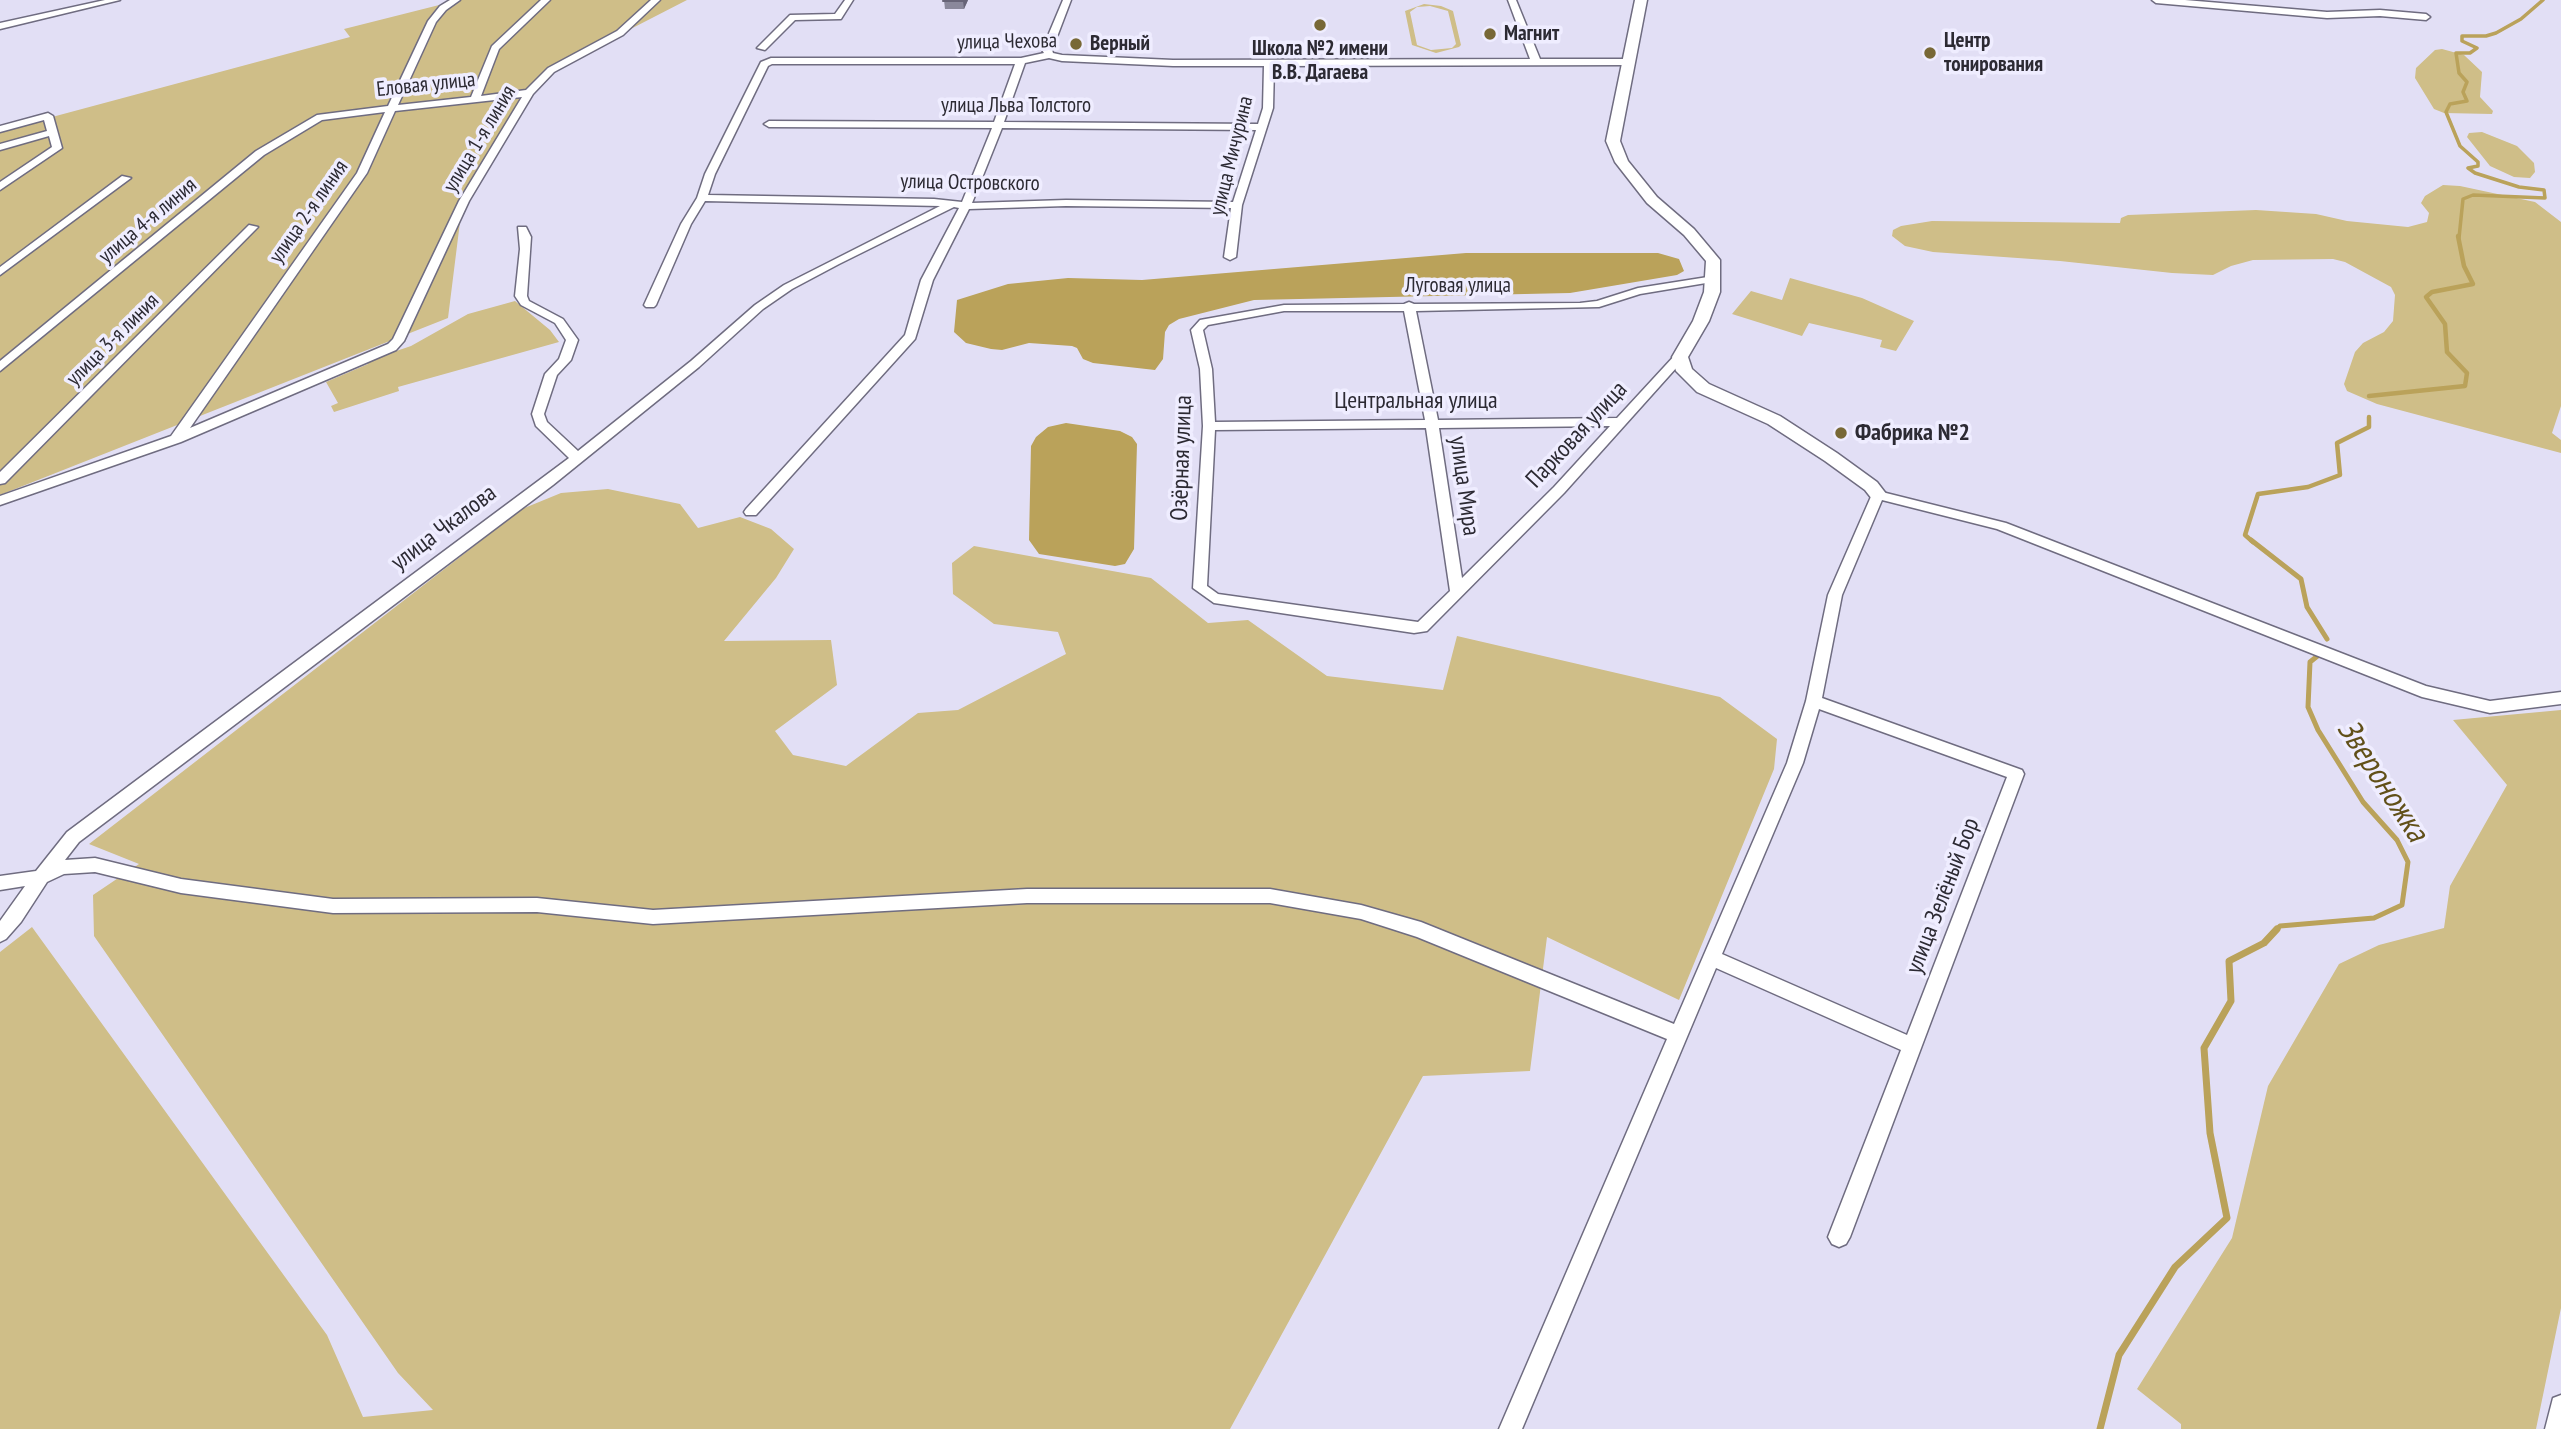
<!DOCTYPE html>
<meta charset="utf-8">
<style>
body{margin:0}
canvas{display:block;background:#e2dff5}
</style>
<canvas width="2561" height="1429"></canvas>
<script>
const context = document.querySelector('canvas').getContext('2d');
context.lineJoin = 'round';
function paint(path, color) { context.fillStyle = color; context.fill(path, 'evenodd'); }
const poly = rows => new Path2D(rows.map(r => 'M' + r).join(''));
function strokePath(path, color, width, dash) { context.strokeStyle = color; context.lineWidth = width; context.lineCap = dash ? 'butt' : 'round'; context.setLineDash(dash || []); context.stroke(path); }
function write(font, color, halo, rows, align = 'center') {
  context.font = font + ' "PT Sans Narrow",sans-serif'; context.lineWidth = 7; context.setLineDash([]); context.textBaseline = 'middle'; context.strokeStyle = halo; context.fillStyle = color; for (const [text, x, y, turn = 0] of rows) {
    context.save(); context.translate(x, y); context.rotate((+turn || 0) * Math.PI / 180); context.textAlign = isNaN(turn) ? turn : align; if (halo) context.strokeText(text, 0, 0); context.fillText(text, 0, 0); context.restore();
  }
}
const green = poly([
 [459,0,687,0,547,72,463,198,448,318,0,495,0,131,350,37,344,29],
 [1424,4,1441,6,1453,11,1461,45,1459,47,1436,53,1412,45,1405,11],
 [1430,6,1448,11,1456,44,1452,48,1431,50,1417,45,1410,12,1417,7],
 [2442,49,2464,55,2482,72,2480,97,2493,111,2492,114,2444,113,2434,109,2415,78,2416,68,2435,50],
 [2482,132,2517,146,2534,163,2535,172,2530,178,2514,177,2490,166,2467,137,2469,133],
 [2443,185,2460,186,2535,202,2561,222,2561,406,2552,433,2561,440,2561,453,2377,404,2347,391,2344,384,2355,352,2363,343,2384,332,2393,321,2395,295,2391,287,2345,262,2333,259,2253,260,2231,266,2213,275,2172,273,2060,261,1933,252,1905,246,1892,236,1893,230,1901,226,1932,221,2120,223,2121,218,2128,215,2256,210,2316,214,2347,221,2408,227,2427,222,2429,213,2421,203,2425,196],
 [1790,278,1862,298,1914,321,1896,351,1880,347,1882,340,1809,323,1802,336,1732,314,1751,291,1782,300],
 [515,301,550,330,559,342,398,387,399,391,334,412,331,406,338,403,326,382,368,364,367,361,411,346,468,314],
 [608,489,680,504,698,528,740,517,771,529,794,549,776,578,724,641,831,640,837,685,775,731,793,755,846,766,918,713,958,710,1066,654,1058,632,994,624,953,594,952,563,974,546,1151,578,1208,623,1248,620,1327,676,1443,690,1457,636,1720,697,1777,739,1774,769,1679,1000,1547,937,1530,1071,1423,1076,1230,1429,0,1429,0,952,32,927,327,1335,363,1417,433,1410,398,1373,94,936,93,895,139,864,89,844,522,509,561,493],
 [2561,710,2561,1308,2536,1429,2181,1429,2181,1424,2137,1389,2232,1238,2268,1086,2339,964,2379,945,2444,928,2450,886,2507,785,2453,720]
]);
const water = poly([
 [1466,253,1658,253,1679,259,1684,271,1677,275,1570,293,1254,300,1179,319,1169,325,1165,332,1163,359,1155,370,1093,363,1083,359,1077,348,1072,346,1029,343,1002,350,991,349,966,343,954,332,957,300,1008,284,1068,278,1142,280],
 [1066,423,1120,431,1132,437,1137,444,1134,549,1125,564,1115,566,1039,554,1029,540,1031,446,1036,437,1048,427]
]);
const streamFar3 = poly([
 [2459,238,2463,199,2473,195,2545,198,2544,190,2519,187,2475,173,2468,168,2478,166,2478,162,2460,146,2446,112,2450,104,2467,101,2463,92,2467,82,2459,73,2456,53,2470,53,2477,48,2462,41,2462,36,2486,36,2496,33,2521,19,2543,0]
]);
const streamFar2 = poly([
 [2369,396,2465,386,2467,373,2447,352,2445,324,2426,297,2432,292,2473,284,2464,266,2458,236],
 [2253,542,2245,535,2258,494,2308,487,2340,475,2337,443,2369,427,2369,417]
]);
const streamFar1 = poly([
 [2251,540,2301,579,2307,607,2327,639],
 [2275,931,2280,926,2374,918,2402,905,2408,862,2397,840,2363,802,2318,730,2308,707,2310,662,2320,654]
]);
const stream = poly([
 [2100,1429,2119,1355,2175,1267,2227,1218,2210,1133,2204,1048,2231,1001,2229,961,2264,943,2277,929]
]);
const minor = poly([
 [105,0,120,0,0,29,0,23,105,0],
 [450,0,460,0,446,10,436,22,398,105,471,97,492,46,541,0,550,0,499,49,481,96,526,90,548,68,617,31,651,0,660,0,623,35,554,72,533,94,469,201,404,341,396,350,181,442,0,505,0,496,171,436,357,173,385,112,322,120,264,155,0,371,0,361,256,151,317,115,388,106,428,21,440,6,450,0],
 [522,97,459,201,393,339,388,344,190,428,367,173,395,111,522,97],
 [845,0,853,0,841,19,795,20,765,50,757,48,790,15,835,14,845,0],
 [1063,0,1071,0,1052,50,1053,53,1062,55,1173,60,1530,59,1508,0,1516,0,1540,59,1628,59,1633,62,1628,65,1274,66,1273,108,1242,205,1236,257,1230,260,1224,257,1231,208,1066,206,969,209,933,280,915,339,756,515,746,515,744,512,746,509,905,335,921,280,959,208,954,207,839,264,792,289,763,309,699,367,553,485,79,842,65,860,95,858,181,879,333,899,537,898,653,910,1027,889,1270,889,1361,905,1421,922,1674,1024,1787,763,1806,701,1828,595,1873,492,1878,491,2006,523,2426,686,2490,701,2561,692,2561,704,2490,713,2422,697,1997,529,1882,500,1842,595,1822,698,2022,770,2024,774,1850,1237,1846,1244,1839,1247,1832,1244,1828,1237,1901,1050,1716,968,1522,1429,1499,1429,1667,1039,1417,937,1361,919,1270,903,1027,903,653,924,537,912,333,913,181,893,95,872,64,874,47,882,21,922,6,939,0,942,0,921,25,886,0,890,0,876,36,871,67,832,569,458,536,426,532,414,545,374,559,359,566,340,555,323,521,305,515,296,520,249,518,227,526,227,531,237,527,296,529,301,563,319,578,340,571,360,557,375,544,414,547,422,578,451,691,361,755,305,784,285,940,206,705,201,691,224,656,305,654,307,646,307,644,305,681,224,697,198,705,174,761,62,771,58,1021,58,1044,53,1042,50,1063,0],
 [1049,58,1062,61,1173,66,1264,66,1263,108,1258,124,1004,122,1025,63,1049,58],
 [772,64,1015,64,994,122,769,121,764,124,769,127,992,128,962,202,934,199,708,195,715,174,768,66,772,64],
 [1002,128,1256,130,1233,202,1066,200,972,203,1002,128],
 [1819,709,2007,777,1907,1035,1722,954,1803,763,1819,709],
 [2152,0,2185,0,2327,12,2380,10,2426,14,2430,17,2426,20,2380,16,2327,18,2156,3,2152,0],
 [48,113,53,116,62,148,0,190,0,182,52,147,49,136,0,150,0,144,47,131,44,120,0,132,0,126,48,113],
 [122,176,131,178,0,275,0,267,122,176],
 [249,225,258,227,5,483,0,484,0,472,249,225],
 [1714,276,1718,277,1718,281,1640,294,1599,307,1416,311,1438,420,1617,418,1676,354,1680,353,1686,357,1564,493,1427,631,1414,633,1214,603,1193,588,1203,426,1200,369,1191,330,1200,320,1284,305,1404,304,1409,302,1414,304,1580,303,1597,301,1638,288,1714,276],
 [1284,311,1404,311,1425,420,1215,422,1212,369,1203,330,1208,325,1284,311],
 [1610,426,1554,487,1462,578,1439,428,1610,426],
 [1426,428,1450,591,1418,622,1218,594,1207,586,1215,430,1426,428],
 [2561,1395,2561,1429,2545,1429,2553,1398,2561,1395]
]);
const tertiary = poly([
 [1635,0,1647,0,1620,141,1628,161,1657,197,1694,229,1720,260,1720,292,1709,321,1688,357,1692,369,1709,384,1780,416,1837,453,1877,482,1887,495,1884,499,1872,499,1865,490,1825,461,1768,424,1697,392,1676,371,1672,357,1693,321,1704,292,1706,261,1684,235,1647,203,1615,162,1606,141,1635,0]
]);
const wall = poly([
 [944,0,968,0,964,9,945,9]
]);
const shadedWall = poly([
 [963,0,968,0,964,9,963,1]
]);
const building = poly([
 [944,0,963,0,963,1,943,1,944,0]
]);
const markers = [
 [1320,25,7,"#786836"],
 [1490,34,7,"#786836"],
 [1076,44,7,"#786836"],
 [1930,53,7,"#786836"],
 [1841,433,7,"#786836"]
];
const farPoinames = [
 ["Магнит",1504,34],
 ["Центр",1944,41],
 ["тонирования",1944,65],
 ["Верный",1090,44],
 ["Школа №2 имени",1320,49,"center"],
 ["В.В. Дагаева",1320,73,"center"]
];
const farStreetnames = [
 ["улица Чехова",1007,42,-1],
 ["Еловая улица",426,85,-6],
 ["улица Льва Толстого",1016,106],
 ["улица 1-я линия",480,139,-59],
 ["улица Мичурина",1232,156,-76],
 ["улица Островского",970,183,1],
 ["улица 2-я линия",309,212,-55],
 ["улица 4-я линия",148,221,-40],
 ["Луговая улица",1458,286],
 ["улица 3-я линия",113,340,-45]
];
const streetNames = [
 ["Центральная улица",1416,401],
 ["Парковая улица",1577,435,-47],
 ["Озёрная улица",1182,458,-88],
 ["улица Мира",1464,486,82],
 ["улица Чкалова",444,528,-37],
 ["улица Зелёный Бор",1943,896,-69]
];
const poiNames = [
 ["Фабрика №2",1855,433]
];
const nearWaternames = [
 ["Звероножка",2382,781,57]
];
paint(green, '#cfbe88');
paint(water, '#baa25a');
strokePath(streamFar3, '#baa25a', 3.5);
strokePath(streamFar2, '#baa25a', 4.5);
strokePath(streamFar1, '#baa25a', 5);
strokePath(stream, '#baa25a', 7);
strokePath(minor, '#6f6c80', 3);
strokePath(tertiary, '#6f6c80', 3);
paint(minor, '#fff');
paint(tertiary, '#fff');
paint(wall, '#8a889b');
paint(shadedWall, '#676477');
paint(building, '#323041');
strokePath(building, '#676477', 2);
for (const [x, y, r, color] of markers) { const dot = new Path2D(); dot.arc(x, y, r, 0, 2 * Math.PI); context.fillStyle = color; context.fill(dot); strokePath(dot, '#efedff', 2.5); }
write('bold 21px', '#2c2a33', '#efedff', farPoinames, 'left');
write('21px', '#2c2a33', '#efedff', farStreetnames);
write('24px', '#2c2a33', '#efedff', streetNames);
write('bold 24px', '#2c2a33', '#efedff', poiNames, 'left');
write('italic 32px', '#615019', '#efedff', nearWaternames);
</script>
